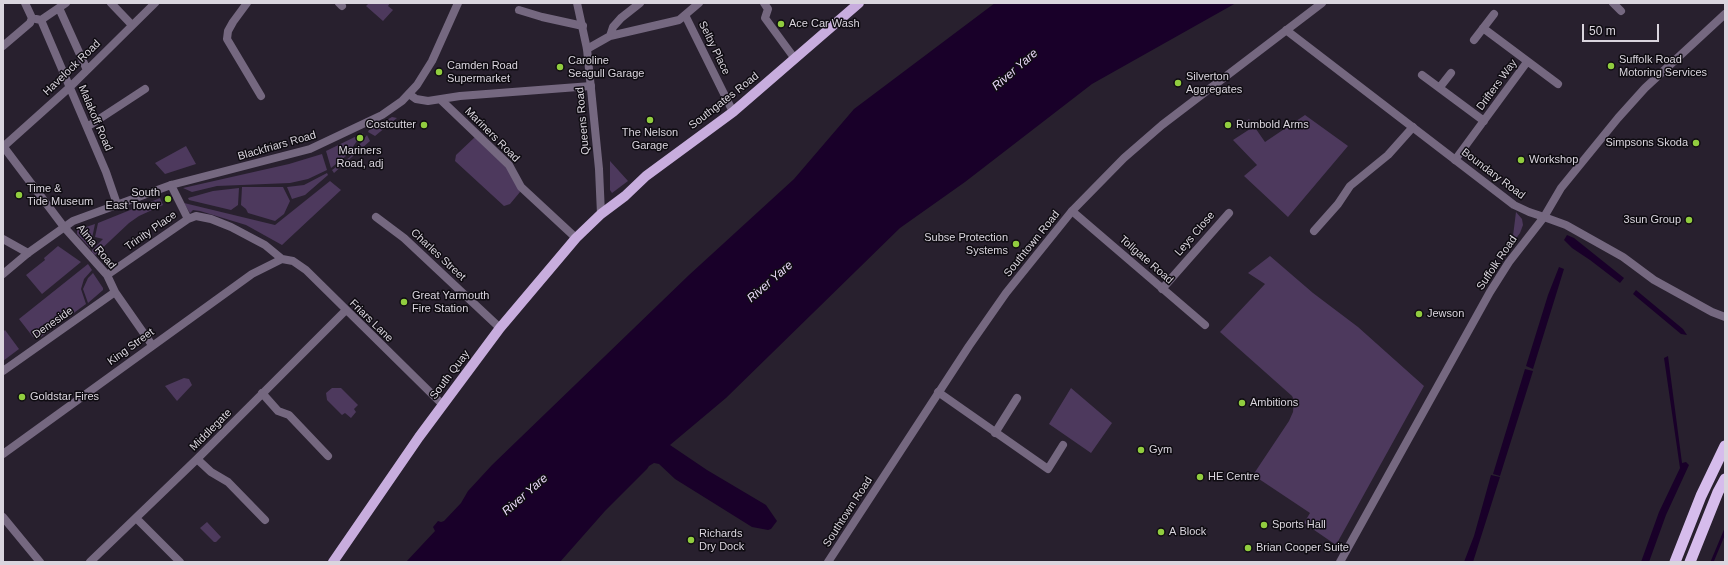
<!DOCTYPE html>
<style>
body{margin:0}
#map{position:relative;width:1728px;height:565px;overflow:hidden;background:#28202e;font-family:Helvetica,sans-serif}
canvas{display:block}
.frame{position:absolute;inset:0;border:4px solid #dad5de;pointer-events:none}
.scale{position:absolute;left:1582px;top:24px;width:77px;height:18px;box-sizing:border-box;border:2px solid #dad5de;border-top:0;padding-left:5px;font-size:12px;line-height:14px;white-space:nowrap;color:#dad5de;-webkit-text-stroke:3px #0f0c12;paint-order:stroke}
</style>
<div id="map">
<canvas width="1728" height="565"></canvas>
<div class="frame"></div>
<div class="scale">50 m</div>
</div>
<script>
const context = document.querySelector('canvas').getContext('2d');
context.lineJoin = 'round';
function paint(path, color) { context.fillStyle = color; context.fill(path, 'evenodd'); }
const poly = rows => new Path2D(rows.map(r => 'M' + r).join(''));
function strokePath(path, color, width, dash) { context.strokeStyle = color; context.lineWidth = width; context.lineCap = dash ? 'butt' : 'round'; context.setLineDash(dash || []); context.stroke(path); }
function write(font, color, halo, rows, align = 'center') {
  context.font = font + ' Helvetica,sans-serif'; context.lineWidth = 3; context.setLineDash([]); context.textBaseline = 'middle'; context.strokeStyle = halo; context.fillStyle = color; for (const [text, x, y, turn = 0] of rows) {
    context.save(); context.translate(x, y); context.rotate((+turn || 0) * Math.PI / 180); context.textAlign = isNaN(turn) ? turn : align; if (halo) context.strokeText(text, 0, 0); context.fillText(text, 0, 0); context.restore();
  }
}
const green = poly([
 [369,3,390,3,388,6,393,10,383,21,366,6],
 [1305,115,1348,146,1288,217,1244,176,1257,165,1233,140,1250,129,1245,122,1249,119,1265,142],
 [392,117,397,118,375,136,368,132,369,130],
 [363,133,346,156,331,168,326,151],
 [367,135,370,141,334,173,332,170,350,157],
 [475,137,507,168,519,188,520,192,510,204,504,206,455,161,456,155],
 [186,146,196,164,165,174,155,163],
 [322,154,327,170,308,179,290,183,217,186,192,192,183,188,289,164],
 [610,161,628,181,612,193,610,190],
 [327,173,328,175,305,195,292,199,287,187,304,185],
 [330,181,341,190,282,245,246,225,200,211,193,210,190,213,184,203,275,225],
 [242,187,283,187,290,201,284,214,275,221,248,213,246,209,241,205],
 [239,188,238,205,231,210,189,200,188,198,213,191],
 [160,198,163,205,139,216,129,223,95,255,92,252,92,250,103,239,95,237,98,223],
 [1516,212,1522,219,1523,225,1520,233,1512,244],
 [95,224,90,248,77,234,77,230],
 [58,246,81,262,42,294,26,275,45,260,44,258],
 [1270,256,1313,293,1358,327,1424,386,1336,545,1304,523,1310,513,1253,475,1289,421,1293,412,1294,400,1292,396,1220,332,1265,284,1248,273],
 [88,264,92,270,84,279,81,289,86,304,41,337,33,337,19,319],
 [93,273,103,288,103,290,88,303,83,289,88,278],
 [5,330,19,349,3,361,3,332],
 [184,378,189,379,192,385,177,401,165,386],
 [332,388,341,388,358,405,354,409,356,412,351,418,345,413,342,415,327,400,326,393],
 [1071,388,1112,423,1091,453,1049,424],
 [207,522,221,537,216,542,214,542,200,528]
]);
const water = poly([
 [995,3,1236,3,1092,84,965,182,900,228,726,398,670,445,707,470,766,505,777,521,771,529,768,530,752,527,675,479,659,464,654,463,649,466,647,469,605,511,560,562,406,562,435,531,433,527,438,521,441,522,444,521,461,503,468,491,492,465,689,275,794,179,854,109],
 [1567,235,1574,238,1624,278,1620,283,1590,260,1572,248,1564,240],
 [1559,267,1564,269,1533,369,1526,366,1548,295],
 [1636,290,1683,329,1687,335,1681,334,1633,294],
 [1668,356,1682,463,1686,462,1689,465,1666,515,1649,562,1641,562,1659,512,1680,468,1664,358],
 [1525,369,1533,371,1500,476,1493,474],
 [1491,475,1500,477,1473,562,1464,562,1474,536]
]);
const stream = poly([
 [1712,562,1725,531]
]);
const minor = poly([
 [111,3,131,24],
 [247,3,233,22,228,31,227,39,261,96],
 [339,3,342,6],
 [764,3,768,9,765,18,795,59],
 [1613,3,1621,11],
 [59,8,87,70],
 [519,10,542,17,583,26],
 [1725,14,1645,88,1618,118,1561,188,1544,217,1566,225,1623,257,1654,280,1712,312,1725,317],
 [685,15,733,112],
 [36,19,41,20,66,3],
 [41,20,106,172,117,204],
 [1483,28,1558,84],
 [610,36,613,27,621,18,640,3],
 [1474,40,1494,14],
 [587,49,610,36,679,20,699,3],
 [1422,75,1484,121],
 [1440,87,1451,73],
 [409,94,416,99,428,101,460,96,591,86],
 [441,100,509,165,521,187,576,238],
 [87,127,145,89],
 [3,146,64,227,107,275,115,292,152,345],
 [3,147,70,87,155,3],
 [1455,160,1527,62],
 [171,185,188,219],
 [1072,211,1205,325],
 [376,217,404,238,500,328],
 [1314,231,1338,204,1350,186,1388,155,1413,127],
 [3,239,28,253],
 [107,275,188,219,196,216,211,219,231,227,265,245,282,259],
 [1162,289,1229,213],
 [3,371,115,292],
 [938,392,1048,469,1063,445],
 [262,393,278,411,289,415,328,456],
 [995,433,1017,398],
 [3,454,252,274,282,259,293,261,306,270,443,405],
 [197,459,211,472,228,482,265,520],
 [3,517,40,562],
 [136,518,180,562],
 [90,562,197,459,345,311]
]);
const tertiary = poly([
 [577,3,587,49,599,169,601,214],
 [1286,30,1514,205,1529,212,1544,217,1509,262,1490,292,1340,562],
 [3,46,30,23,32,18,25,3],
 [3,274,28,253,73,221,171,185,310,149,382,115,402,101,417,85,432,61,458,3],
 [828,562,969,346,1006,293,1072,211,1124,158,1162,125,1322,3]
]);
const primary = poly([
 [333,562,419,437,500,328,576,238,601,214,625,196,646,176,733,112,859,3]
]);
const trunk = poly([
 [1675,562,1701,496,1725,446],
 [1690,562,1718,492,1725,479]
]);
const markers = [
 [781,24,4,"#91cd3f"],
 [1611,66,4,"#91cd3f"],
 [560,67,4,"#91cd3f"],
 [439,72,4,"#91cd3f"],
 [1178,83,4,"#91cd3f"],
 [650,120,4,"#91cd3f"],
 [424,125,4,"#91cd3f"],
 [1228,125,4,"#91cd3f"],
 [360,138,4,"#91cd3f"],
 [1696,143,4,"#91cd3f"],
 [1521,160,4,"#91cd3f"],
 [19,195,4,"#91cd3f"],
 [168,199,4,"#91cd3f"],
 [1689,220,4,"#91cd3f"],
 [1016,244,4,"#91cd3f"],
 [404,302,4,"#91cd3f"],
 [1419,314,4,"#91cd3f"],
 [22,397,4,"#91cd3f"],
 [1242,403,4,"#91cd3f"],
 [1141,450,4,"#91cd3f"],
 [1200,477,4,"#91cd3f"],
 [1264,525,4,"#91cd3f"],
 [1161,532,4,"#91cd3f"],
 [691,540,4,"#91cd3f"],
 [1248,548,4,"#91cd3f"]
];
const poiNames = [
 ["Ace Car Wash",789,24],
 ["Suffolk Road",1619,60],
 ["Motoring Services",1619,73],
 ["Caroline",568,61],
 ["Seagull Garage",568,74],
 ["Camden Road",447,66],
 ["Supermarket",447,79],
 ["Silverton",1186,77],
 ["Aggregates",1186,90],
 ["Costcutter",416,125,"right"],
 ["Rumbold Arms",1236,125],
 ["The Nelson",650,133,"center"],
 ["Garage",650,146,"center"],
 ["Simpsons Skoda",1688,143,"right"],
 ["Mariners",360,151,"center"],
 ["Road, adj",360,164,"center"],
 ["Workshop",1529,160],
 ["Time &",27,189],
 ["Tide Museum",27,202],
 ["South",160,193,"right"],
 ["East Tower",160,206,"right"],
 ["3sun Group",1681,220,"right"],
 ["Subse Protection",1008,238,"right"],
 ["Systems",1008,251,"right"],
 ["Great Yarmouth",412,296],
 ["Fire Station",412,309],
 ["Jewson",1427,314],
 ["Goldstar Fires",30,397],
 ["Ambitions",1250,403],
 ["Gym",1149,450],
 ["HE Centre",1208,477],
 ["Sports Hall",1272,525],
 ["A Block",1169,532],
 ["Richards",699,534],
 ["Dry Dock",699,547],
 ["Brian Cooper Suite",1256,548]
];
const streetNames = [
 ["Selby Place",714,48,64],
 ["Havelock Road",72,68,-44],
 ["Drifters Way",1497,85,-54],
 ["Southgates Road",724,101,-38],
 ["Malakoff Road",95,118,67],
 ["Queens Road",583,121,-95],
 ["Mariners Road",492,135,45],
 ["Blackfriars Road",277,146,-16],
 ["Boundary Road",1493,174,37],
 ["Trinity Place",151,231,-35],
 ["Leys Close",1195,234,-49],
 ["Southtown Road",1032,244,-51],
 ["Alma Road",96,247,50],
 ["Charles Street",438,255,43],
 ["Tollgate Road",1146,260,41],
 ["Suffolk Road",1497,263,-56],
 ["Friars Lane",371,321,44],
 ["Deneside",53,323,-35],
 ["King Street",131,347,-36],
 ["South Quay",450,375,-53],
 ["Middlegate",211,430,-45],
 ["Southtown Road",848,512,-57]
];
const waterNames = [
 ["River Yare",1015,70,-41],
 ["River Yare",770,282,-41],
 ["River Yare",525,495,-41]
];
paint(green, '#4d395d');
paint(water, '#190029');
strokePath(stream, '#190029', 3);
strokePath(minor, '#756880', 8);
strokePath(tertiary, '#756880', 8);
strokePath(primary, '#c8adde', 10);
strokePath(trunk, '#d6bcec', 11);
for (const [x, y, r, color] of markers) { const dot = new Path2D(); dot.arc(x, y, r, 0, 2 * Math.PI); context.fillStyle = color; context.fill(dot); strokePath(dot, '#0f0c12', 1.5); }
write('11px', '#dad5de', '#0f0c12', poiNames, 'left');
write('11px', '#dad5de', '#0f0c12', streetNames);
write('italic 12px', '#e9d8f8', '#0f0c12', waterNames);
</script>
